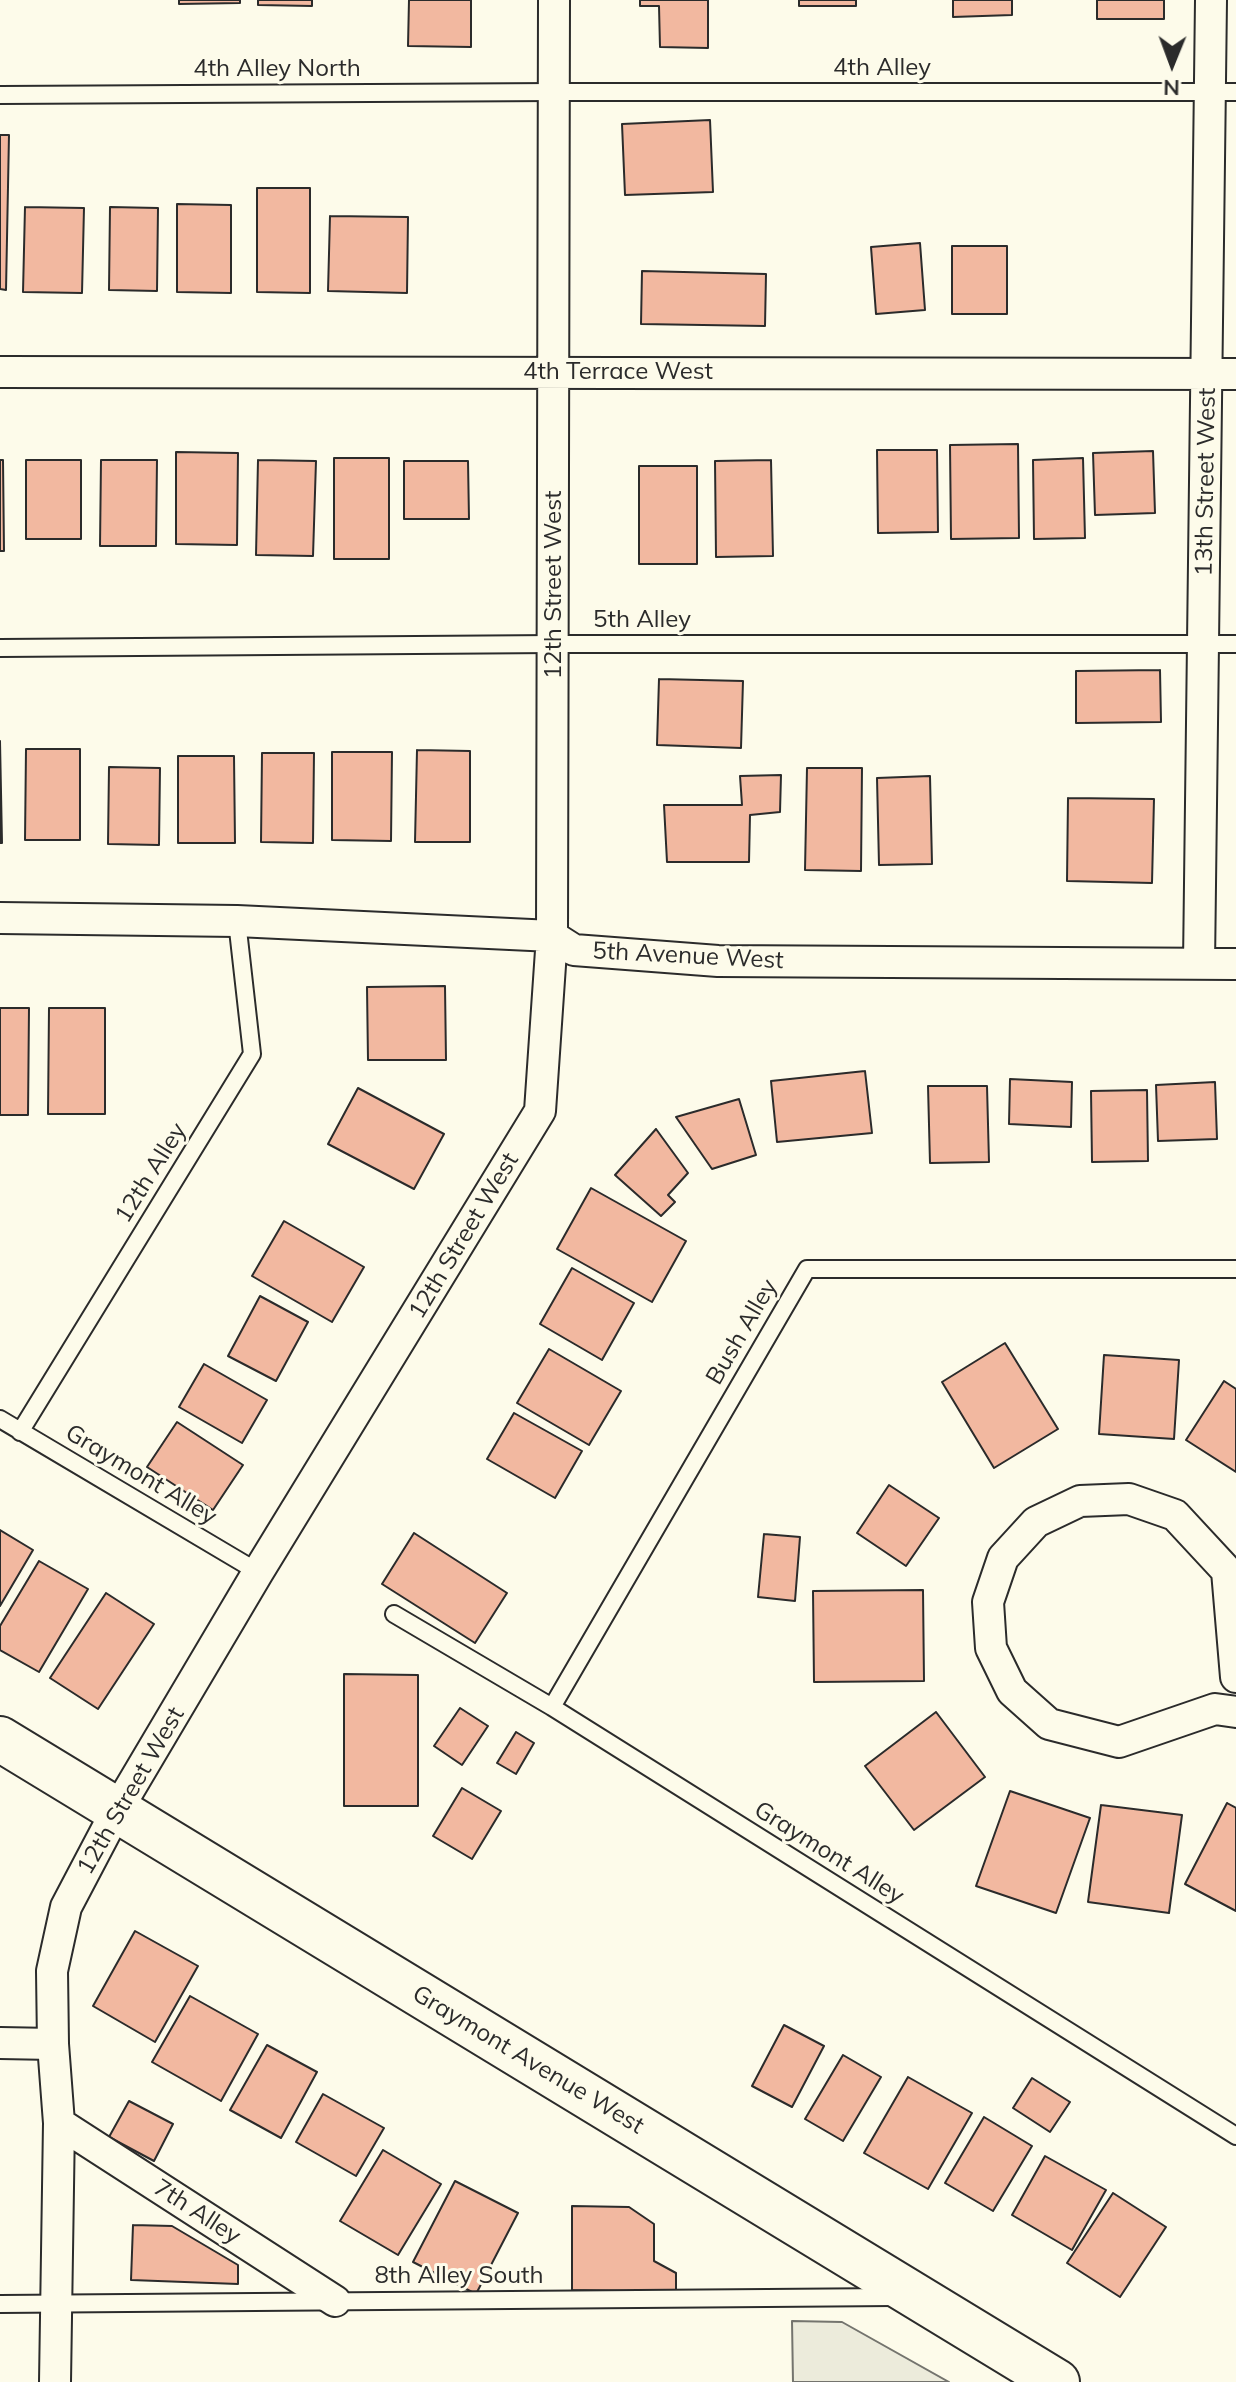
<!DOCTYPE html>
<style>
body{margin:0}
#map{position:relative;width:1236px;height:2382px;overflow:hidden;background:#fdfbea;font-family:Mulish,sans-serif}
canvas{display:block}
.north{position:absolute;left:1132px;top:24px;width:80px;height:80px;-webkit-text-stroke:6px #fdfbea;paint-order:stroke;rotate:181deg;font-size:22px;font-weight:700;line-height:32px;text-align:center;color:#2b2b2b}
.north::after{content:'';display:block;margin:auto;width:28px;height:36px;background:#2b2b2b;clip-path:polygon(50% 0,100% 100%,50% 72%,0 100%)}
</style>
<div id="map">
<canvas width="1236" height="2382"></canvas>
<div class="north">N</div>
</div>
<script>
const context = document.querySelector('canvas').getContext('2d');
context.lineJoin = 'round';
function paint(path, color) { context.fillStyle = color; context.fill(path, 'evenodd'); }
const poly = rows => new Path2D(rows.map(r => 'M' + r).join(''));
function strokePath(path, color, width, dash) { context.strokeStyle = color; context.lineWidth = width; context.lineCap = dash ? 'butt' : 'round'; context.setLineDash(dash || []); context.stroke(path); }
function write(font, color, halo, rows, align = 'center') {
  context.font = font + ' Mulish,sans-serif'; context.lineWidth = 6; context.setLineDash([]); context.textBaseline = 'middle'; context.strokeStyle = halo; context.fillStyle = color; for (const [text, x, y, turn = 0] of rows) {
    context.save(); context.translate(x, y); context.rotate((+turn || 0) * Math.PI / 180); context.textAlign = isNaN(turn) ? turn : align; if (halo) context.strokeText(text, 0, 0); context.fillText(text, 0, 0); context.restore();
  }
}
const green = poly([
 [792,2321,842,2322,949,2382,793,2382,792,2321]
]);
const building = poly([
 [179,0,240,0,240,3,179,4,179,0],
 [258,0,312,0,312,6,258,5,258,0],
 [409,0,471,0,471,47,408,46,409,0],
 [640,0,708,0,708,48,660,47,659,6,640,6,640,0],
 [799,0,856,0,856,6,799,6,799,0],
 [953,0,1012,0,1012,15,953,17,953,0],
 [1097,0,1164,0,1164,19,1097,19,1097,0],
 [710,120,713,192,625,195,622,124,710,120],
 [0,135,9,135,6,290,0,289,0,135],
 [257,188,310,188,310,293,257,292,257,188],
 [177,204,231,205,231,293,177,292,177,204],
 [25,207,84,208,82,293,23,292,25,207],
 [110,207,158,208,157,291,109,290,110,207],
 [330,216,408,217,407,293,328,291,330,216],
 [920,243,925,310,876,314,871,247,920,243],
 [952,246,1007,246,1007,314,952,314,952,246],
 [642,271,766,274,765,326,641,324,642,271],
 [1018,444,1019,538,951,539,950,445,1018,444],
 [877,450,937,450,938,532,878,533,877,450],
 [1153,451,1155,513,1095,515,1093,453,1153,451],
 [176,452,238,453,237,545,176,544,176,452],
 [334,458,389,458,389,559,334,559,334,458],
 [1083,458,1085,538,1034,539,1033,460,1083,458],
 [0,460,3,460,4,551,0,551,0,460],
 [26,460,81,460,81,539,26,539,26,460],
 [101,460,157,460,156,546,100,546,101,460],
 [258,460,316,461,313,556,256,555,258,460],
 [771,460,773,556,716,557,715,461,771,460],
 [404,461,468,461,469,519,404,519,404,461],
 [639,466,697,466,697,564,639,564,639,466],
 [1160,670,1161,722,1076,723,1076,671,1160,670],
 [659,679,743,681,741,748,657,745,659,679],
 [0,741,2,843,0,843,0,741],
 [26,749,80,749,80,840,25,840,26,749],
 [417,750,470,751,470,842,415,842,417,750],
 [332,752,392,752,391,841,332,840,332,752],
 [262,753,314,753,313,843,261,842,262,753],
 [178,756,234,756,235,843,178,843,178,756],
 [109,767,160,768,159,845,108,844,109,767],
 [807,768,862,768,861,871,805,870,807,768],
 [781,775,780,812,750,815,749,862,667,862,664,805,742,805,740,776,781,775],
 [930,776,932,864,879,865,877,778,930,776],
 [1068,798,1154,799,1152,883,1067,881,1068,798],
 [445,986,446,1060,368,1060,367,987,445,986],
 [0,1008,29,1008,28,1115,0,1115,0,1008],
 [49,1008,105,1008,105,1114,48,1114,49,1008],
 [865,1071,872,1133,777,1142,771,1081,865,1071],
 [1010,1079,1072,1082,1071,1127,1009,1124,1010,1079],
 [1215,1082,1217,1139,1158,1141,1156,1085,1215,1082],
 [928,1086,987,1086,989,1162,930,1163,928,1086],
 [358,1088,444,1134,414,1189,328,1144,358,1088],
 [1147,1090,1148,1161,1092,1162,1091,1091,1147,1090],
 [739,1099,756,1155,712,1169,676,1117,739,1099],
 [656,1129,688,1173,668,1195,675,1202,661,1216,615,1175,656,1129],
 [591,1188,686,1241,652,1302,557,1249,591,1188],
 [284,1221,364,1267,332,1322,252,1276,284,1221],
 [572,1268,634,1303,602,1360,540,1324,572,1268],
 [260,1296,308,1322,276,1381,228,1356,260,1296],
 [1005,1343,1058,1429,994,1468,942,1382,1005,1343],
 [549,1349,621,1391,589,1445,517,1403,549,1349],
 [1104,1355,1179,1360,1174,1439,1099,1434,1104,1355],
 [204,1364,267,1400,242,1443,179,1407,204,1364],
 [1224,1381,1236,1389,1236,1472,1186,1440,1224,1381],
 [514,1413,582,1451,555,1498,487,1459,514,1413],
 [177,1422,243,1465,213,1510,147,1467,177,1422],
 [889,1485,939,1518,906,1566,857,1533,889,1485],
 [0,1530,33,1550,0,1606,0,1530],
 [414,1533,507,1593,475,1643,382,1584,414,1533],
 [764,1534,800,1537,795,1601,758,1597,764,1534],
 [39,1561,88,1589,39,1672,0,1650,0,1626,39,1561],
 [923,1590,924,1681,814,1682,813,1591,923,1590],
 [106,1593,154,1624,98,1709,50,1678,106,1593],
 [344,1674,418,1675,418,1806,344,1806,344,1674],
 [460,1708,488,1726,462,1765,434,1746,460,1708],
 [936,1712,985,1777,914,1830,865,1766,936,1712],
 [516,1732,534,1743,516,1774,497,1763,516,1732],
 [462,1788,501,1811,472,1859,433,1836,462,1788],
 [1010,1791,1090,1818,1056,1913,976,1886,1010,1791],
 [1227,1803,1236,1808,1236,1911,1185,1884,1227,1803],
 [1101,1805,1182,1815,1169,1913,1088,1902,1101,1805],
 [135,1931,198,1966,155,2042,93,2006,135,1931],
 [190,1996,258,2034,221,2101,152,2062,190,1996],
 [784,2025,824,2046,792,2107,752,2086,784,2025],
 [267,2045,317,2072,281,2138,230,2110,267,2045],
 [843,2055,881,2077,843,2141,805,2119,843,2055],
 [908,2077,972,2113,928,2189,864,2153,908,2077],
 [1032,2078,1070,2102,1050,2132,1013,2108,1032,2078],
 [323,2094,384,2128,356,2176,296,2142,323,2094],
 [129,2101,173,2124,154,2161,109,2137,129,2101],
 [984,2117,1032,2146,993,2211,945,2183,984,2117],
 [383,2150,441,2184,398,2255,340,2221,383,2150],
 [1045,2156,1106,2190,1072,2250,1012,2215,1045,2156],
 [455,2181,518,2213,476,2294,413,2262,455,2181],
 [1113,2193,1166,2227,1120,2297,1067,2263,1113,2193],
 [572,2206,629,2207,654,2224,654,2261,676,2273,676,2292,572,2290,572,2206],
 [133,2225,172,2226,238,2265,238,2284,131,2280,133,2225]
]);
const service = poly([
 [0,95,555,92,1236,92],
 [0,648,554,644,1236,644],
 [0,1419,258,1572],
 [20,1432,252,1054,237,921],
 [394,1614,552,1707,1236,2136],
 [552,1707,807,1269,1236,1269],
 [0,2304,894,2297]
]);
const minor = poly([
 [0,372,1236,374],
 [0,918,237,921,552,936,574,950,718,961,1236,964],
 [1199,964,1211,0],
 [1236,1677,1227,1571,1175,1515,1129,1499,1080,1501,1036,1522,1003,1558,988,1602,991,1648,1012,1691,1049,1724,1119,1742,1215,1709,1236,1712],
 [0,2043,53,2044],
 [59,2123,335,2301],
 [55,2382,59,2123,53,2044,52,1971,66,1907,117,1810,258,1572,540,1111,552,936,554,0]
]);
const secondary = poly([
 [0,1739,1057,2382]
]);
const streetNames = [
 ["4th Alley",882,68],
 ["4th Alley North",277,69],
 ["4th Terrace West",618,372],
 ["13th Street West",1206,482,-89],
 ["12th Street West",554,585,-90],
 ["5th Alley",642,620],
 ["5th Avenue West",688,956,3],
 ["12th Alley",151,1173,-58],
 ["12th Street West",464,1236,-59],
 ["Bush Alley",742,1332,-60],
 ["Graymont Alley",141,1475,31],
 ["12th Street West",131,1791,-60],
 ["Graymont Alley",829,1853,32],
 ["Graymont Avenue West",528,2060,31],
 ["7th Alley",197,2212,33],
 ["8th Alley South",459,2276]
];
paint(green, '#ecebdb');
strokePath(green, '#74746e', 2);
paint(building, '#f2b8a0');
strokePath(building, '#2b2b2b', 2);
strokePath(service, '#2b2b2b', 20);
strokePath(minor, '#2b2b2b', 34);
strokePath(secondary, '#2b2b2b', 48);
strokePath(service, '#fdfbea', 16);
strokePath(minor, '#fdfbea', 30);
strokePath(secondary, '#fdfbea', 44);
write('24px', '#2b2b2b', '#fdfbea', streetNames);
</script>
